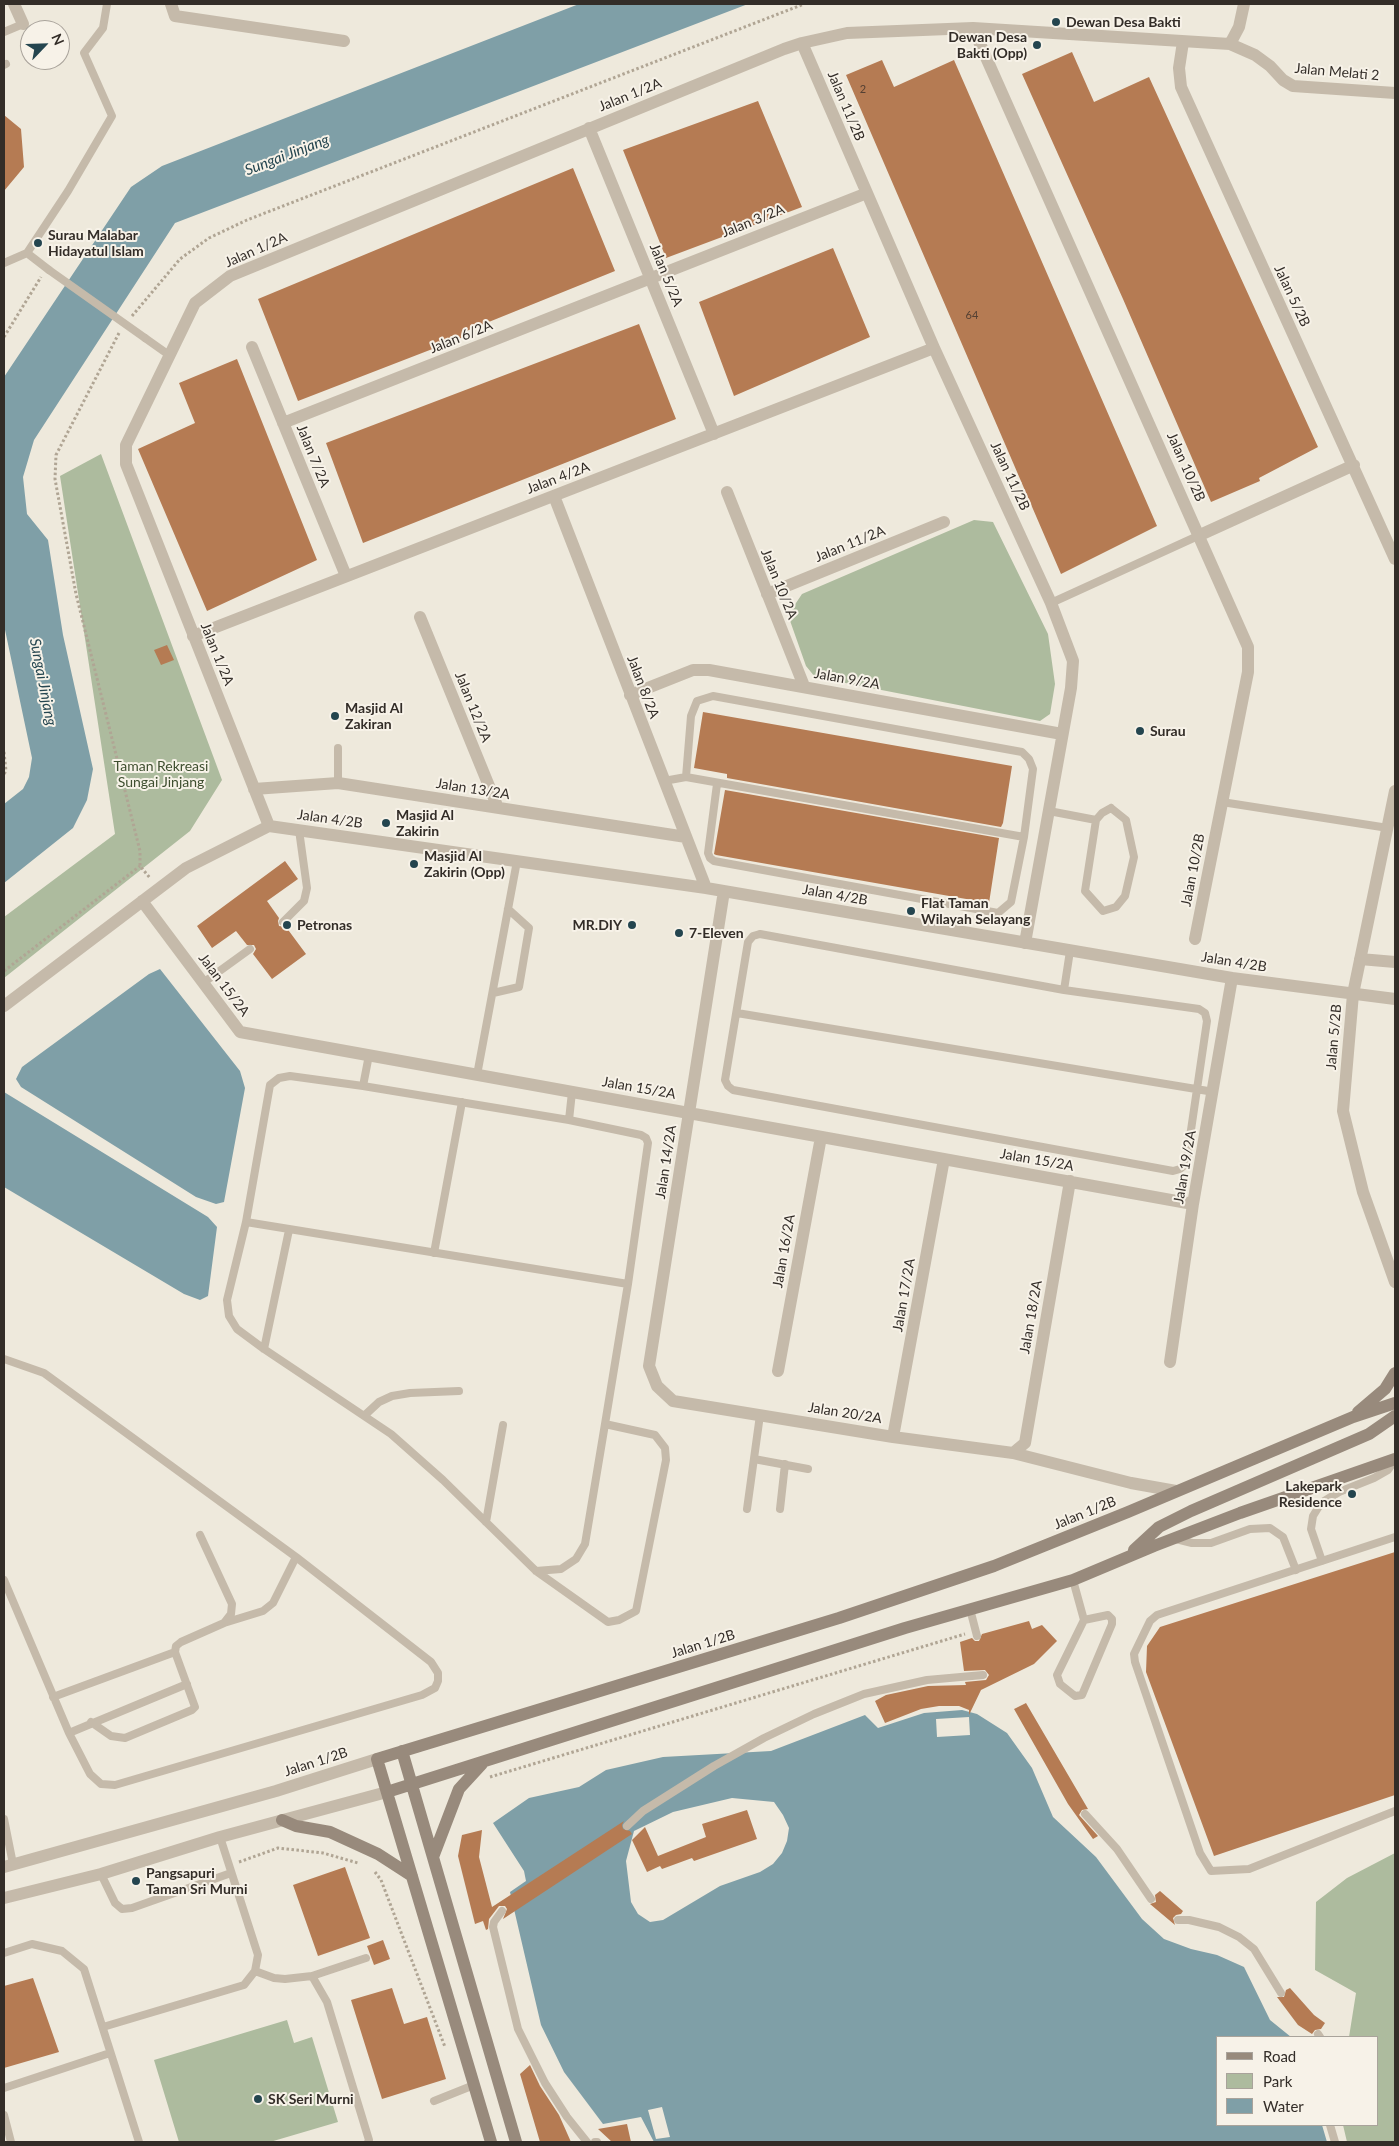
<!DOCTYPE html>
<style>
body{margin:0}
#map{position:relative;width:1399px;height:2146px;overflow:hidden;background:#eee9dc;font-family:Lato,sans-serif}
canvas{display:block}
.frame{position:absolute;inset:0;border:5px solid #332d28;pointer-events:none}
.legend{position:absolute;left:1216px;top:2036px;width:162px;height:90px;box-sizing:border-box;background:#f7f2e8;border:1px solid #a9a39b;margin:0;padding:6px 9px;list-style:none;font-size:15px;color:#332d28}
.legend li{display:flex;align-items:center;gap:10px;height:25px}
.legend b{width:25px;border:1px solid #a9a39b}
.north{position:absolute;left:20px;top:20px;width:50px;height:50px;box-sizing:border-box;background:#f7f2e8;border:1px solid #a9a39b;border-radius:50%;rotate:66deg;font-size:14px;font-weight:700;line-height:20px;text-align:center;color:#332d28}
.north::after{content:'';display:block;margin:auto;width:18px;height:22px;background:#24454f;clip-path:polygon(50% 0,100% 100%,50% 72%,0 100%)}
</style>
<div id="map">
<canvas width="1399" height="2146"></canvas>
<div class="frame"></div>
<ul class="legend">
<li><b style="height:6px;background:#988a7c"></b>Road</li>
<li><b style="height:14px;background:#adbb9e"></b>Park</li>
<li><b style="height:14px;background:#7f9fa7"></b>Water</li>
</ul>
<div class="north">N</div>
</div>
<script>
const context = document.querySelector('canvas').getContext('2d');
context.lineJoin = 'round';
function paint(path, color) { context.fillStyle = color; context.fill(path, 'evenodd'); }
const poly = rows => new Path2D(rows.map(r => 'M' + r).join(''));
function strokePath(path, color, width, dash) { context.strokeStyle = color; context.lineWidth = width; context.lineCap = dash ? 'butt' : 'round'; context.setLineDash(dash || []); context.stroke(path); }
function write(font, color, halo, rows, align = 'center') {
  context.font = font + ' Lato,sans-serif'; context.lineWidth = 4; context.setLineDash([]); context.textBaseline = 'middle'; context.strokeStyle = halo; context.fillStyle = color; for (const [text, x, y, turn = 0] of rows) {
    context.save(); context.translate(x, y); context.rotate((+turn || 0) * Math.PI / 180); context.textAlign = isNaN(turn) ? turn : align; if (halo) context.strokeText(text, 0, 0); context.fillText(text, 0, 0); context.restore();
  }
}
const green = poly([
 [101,454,222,780,190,831,4,978,4,917,115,834,60,476],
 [974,520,993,522,1048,634,1055,684,1050,714,1040,721,815,677,806,666,788,615,802,594],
 [1395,1853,1395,2142,1347,2142,1343,2125,1378,2125,1378,2037,1349,2037,1356,1993,1315,1970,1316,1902,1347,1878],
 [287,2020,294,2043,312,2037,338,2122,270,2142,179,2142,154,2060]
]);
const water = poly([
 [579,4,748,4,175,223,34,440,23,477,27,514,48,540,63,635,93,769,87,800,73,828,4,883,4,804,23,789,29,777,32,758,4,625,4,377,131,187,162,166],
 [160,969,240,1071,245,1088,224,1202,216,1204,196,1197,21,1087,16,1079,22,1067,149,974],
 [4,1092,208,1217,217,1227,208,1296,200,1300,184,1294,4,1187],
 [962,1710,977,1714,1007,1733,1032,1768,1053,1817,1096,1857,1142,1919,1164,1939,1191,1949,1217,1955,1244,1967,1270,2020,1291,2037,1218,2037,1218,2125,1322,2125,1327,2142,654,2142,641,2117,603,2124,564,2072,541,2025,510,1892,526,1881,524,1871,493,1823,529,1798,579,1787,606,1770,663,1757,771,1751,865,1715,878,1728,924,1713],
 [732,1798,774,1802,783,1815,789,1828,787,1841,782,1853,773,1864,760,1872,720,1886,663,1920,650,1922,638,1914,631,1902,626,1861,634,1831,673,1812]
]);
const pier = poly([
 [969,1717,970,1735,937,1737,936,1719],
 [662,2107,670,2137,656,2139,648,2110]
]);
const building = poly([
 [1072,52,1094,102,1149,77,1318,447,1259,478,1260,481,1211,502,1123,299,1022,74],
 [882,60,894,87,954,60,1157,526,1061,574,846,75],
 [758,101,802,207,666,258,623,150],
 [4,115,21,129,24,167,4,191],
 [573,168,615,271,464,332,466,336,298,401,258,299],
 [833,248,870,337,734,396,699,302],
 [639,324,676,419,363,543,326,443],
 [237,359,317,560,207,611,138,449,195,423,179,383],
 [167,645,174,660,161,665,154,650],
 [703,712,1012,766,1003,823,1001,827,727,778,727,774,694,768],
 [725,790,999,838,989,903,716,855,714,854],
 [285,861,298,879,267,901,279,918,278,921,279,926,286,927,306,954,272,979,253,954,256,949,254,945,247,945,236,931,212,948,197,926],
 [1395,1552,1395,1795,1214,1856,1146,1672,1147,1646,1160,1627],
 [1029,1621,1032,1629,1042,1625,1057,1641,1034,1664,981,1690,969,1715,969,1710,959,1706,939,1706,921,1709,885,1723,875,1701,886,1695,928,1686,966,1685,965,1682,986,1680,989,1675,985,1670,964,1671,960,1642,972,1638,975,1641,979,1641,982,1634],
 [1026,1703,1088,1809,1082,1810,1079,1815,1098,1836,1093,1839,1068,1804,1014,1709],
 [747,1810,757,1839,694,1861,692,1858,662,1869,660,1866,647,1872,632,1840,645,1827,658,1856,706,1837,702,1824],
 [624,1821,622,1825,623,1829,630,1831,632,1834,503,1919,507,1909,505,1906,499,1906,489,1919,488,1929,486,1930,483,1921,475,1924,458,1856,462,1835,482,1830,479,1857,492,1907],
 [345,1867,370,1938,318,1956,293,1885],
 [1160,1891,1183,1911,1181,1914,1176,1915,1173,1918,1175,1925,1150,1904,1156,1902,1155,1895],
 [383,1940,390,1959,374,1965,367,1946],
 [33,1978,59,2052,4,2068,4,1986],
 [392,1988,404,2024,427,2017,446,2079,382,2099,351,2000],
 [1290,1988,1314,2015,1325,2023,1321,2029,1315,2030,1312,2034,1298,2025,1277,1997,1284,1997,1286,1990],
 [530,2065,540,2086,559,2115,571,2142,540,2142,520,2074],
 [627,2124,631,2142,612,2142,598,2129]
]);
const path = poly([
 [132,316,180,259,209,238,247,220,804,4],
 [119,333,56,455,55,479,76,594,140,851,140,866,150,878],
 [4,337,41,277],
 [4,752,6,771,4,774],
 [4,971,140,866],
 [490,1777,965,1634],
 [239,1862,278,1848,323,1853,358,1863],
 [375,1872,381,1880,445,2047]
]);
const lane = poly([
 [4,32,23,24],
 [4,65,6,64],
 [27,253,49,270],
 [4,263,27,253,68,191,112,116,84,53,103,28,107,4],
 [145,338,169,355],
 [1051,603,1200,535],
 [686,777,691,716,697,701,713,696,1022,752,1029,759,1033,769,1024,837,1011,902,998,913,714,861,710,858,708,853,717,784],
 [664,781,686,777,1024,837],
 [338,783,338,748],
 [1222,802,1388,828],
 [1111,808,1126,820,1134,857,1125,896,1116,907,1103,911,1085,891,1096,820,1102,813,1111,808],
 [1049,811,1096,820],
 [283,922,304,901,307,888,299,830],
 [760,934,1064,990,1199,1009,1205,1013,1207,1021,1186,1164,1180,1169,1173,1171,733,1090,728,1086,725,1080,748,942,753,936,760,934],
 [203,983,250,949],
 [1064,990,1070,951],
 [493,993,519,987,529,928,508,909],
 [737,1013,1214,1092],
 [477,1075,517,861],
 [363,1086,369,1055],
 [569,1120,572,1092],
 [246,1222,628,1284],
 [434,1253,462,1102],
 [264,1349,289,1230],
 [4,1359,44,1373,296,1557,431,1662,438,1673,438,1681,435,1688,422,1695,115,1785,101,1784,90,1774,69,1733,4,1580],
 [365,1415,379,1402,392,1396,410,1393,459,1391],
 [754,1459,808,1469],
 [747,1509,760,1415],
 [780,1509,785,1464],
 [486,1522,503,1425],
 [1395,1537,1157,1615,1150,1621,1134,1654,1135,1662,1200,1853,1211,1871,1249,1869,1395,1811],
 [1176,1539,1192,1543,1211,1543,1250,1529,1270,1528,1283,1537,1296,1570],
 [1322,1561,1311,1529,1313,1516,1321,1503,1339,1492,1374,1478,1388,1470,1395,1460],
 [536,1571,561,1569,576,1559,585,1544,605,1424,628,1284,648,1143,646,1138,641,1135,569,1120,363,1086,290,1076,279,1078,270,1085,246,1222,227,1300,229,1316,237,1329,264,1349,391,1434,443,1480,536,1571,608,1622,619,1620,636,1611,666,1460,665,1448,655,1435,605,1424],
 [1073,1580,1084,1620,1057,1675,1060,1684,1075,1696,1082,1695,1112,1624,1112,1619,1108,1615,1084,1620],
 [970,1609,977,1636],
 [224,1623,263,1611,273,1603,296,1557],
 [53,1697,175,1652],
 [91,1722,111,1736,125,1738,192,1710,195,1707,175,1652,176,1646,181,1642,224,1623,231,1614,232,1604,200,1535],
 [69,1733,187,1684],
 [1085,1814,1117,1849,1151,1899],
 [4,1819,13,1864],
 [627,1826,643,1811,714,1766,764,1738,814,1714,864,1694,927,1680,983,1675],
 [101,1874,115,1903,122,1909,132,1908,231,1873],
 [502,1911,494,1922,493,1927,518,2029,545,2083,567,2117,587,2142],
 [1178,1920,1189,1920,1219,1927,1239,1937,1254,1949,1281,1993],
 [4,1953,32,1944,62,1951,84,1969,139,2142],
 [255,1971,274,1978,285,1979,312,1976,366,1958],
 [312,1976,327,2002,369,2140,368,2142],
 [103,2027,244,1985,255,1971,258,1955,220,1837],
 [1318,2034,1320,2037],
 [4,2088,110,2053],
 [434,2101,474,2085],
 [4,2115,11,2142],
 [1330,2125,1335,2142],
 [595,2142,597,2142]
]);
const street = poly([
 [14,4,23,24],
 [171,4,175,16,344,41],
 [973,28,1248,647,1248,672,1195,939],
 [1183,42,1179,68,1181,87,1395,559],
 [802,43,934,348,1051,603,1073,661,1071,688,1025,943],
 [1230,44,1239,27,1244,4],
 [589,128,714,434],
 [252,347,346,576],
 [283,423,867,193],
 [727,492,804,686],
 [554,496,706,888],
 [1200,535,1354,465],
 [767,594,944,522],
 [420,617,498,808],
 [193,636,934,348],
 [630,695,693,670,709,670,1062,734],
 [254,789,338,783,686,837],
 [1395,791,1353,994,1343,1111,1363,1192,1395,1282],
 [269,826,126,464,126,445,195,303,230,276,784,49,802,43,847,33,973,28,1230,44,1255,55,1270,66,1283,80,1293,86,1395,93],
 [269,826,706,888,1232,978,1395,999],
 [724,891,649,1366,657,1386,673,1401,893,1437,1013,1453,1131,1483,1176,1491],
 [142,901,240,1032,1193,1204],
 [1360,959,1395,962],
 [4,1006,186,868,269,826],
 [1170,1362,1193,1204,1232,978],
 [778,1371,821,1137],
 [893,1437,944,1159],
 [1013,1453,1025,1443,1070,1181],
 [4,1867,276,1791,377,1759],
 [4,1898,101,1874,220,1837,387,1792]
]);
const secondary = poly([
 [1358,1412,1385,1389,1395,1373],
 [1134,1550,1159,1527,1191,1511,1369,1434,1395,1416],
 [402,1751,516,2142],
 [387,1792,905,1628,1073,1580,1154,1546,1240,1513,1395,1459],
 [282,1820,296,1826,330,1832,378,1854,412,1876],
 [433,1857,459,1789,482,1764],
 [491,2142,377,1759,839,1618,994,1566,1128,1512,1353,1417,1395,1403]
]);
const laneBridge = poly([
 [49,270,145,338]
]);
const markers = [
 [1056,22,5,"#24454f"],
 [1037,45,5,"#24454f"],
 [38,243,5,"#24454f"],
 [335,716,5,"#24454f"],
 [1140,731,5,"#24454f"],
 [386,823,5,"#24454f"],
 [414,864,5,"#24454f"],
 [911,911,5,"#24454f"],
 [287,925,5,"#24454f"],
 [632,925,5,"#24454f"],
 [679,933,5,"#24454f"],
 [1352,1494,5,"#24454f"],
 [136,1881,5,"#24454f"],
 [258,2099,5,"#24454f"]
];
const numberNames = [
 ["2",863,89],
 ["64",972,315]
];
const poiNames = [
 ["Dewan Desa Bakti",1066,22],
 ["Dewan Desa",1027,37,"right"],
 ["Bakti (Opp)",1027,53,"right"],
 ["Surau Malabar",48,235],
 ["Hidayatul Islam",48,251],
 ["Masjid Al",345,708],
 ["Zakiran",345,724],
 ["Surau",1150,731],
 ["Masjid Al",396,815],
 ["Zakirin",396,831],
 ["Masjid Al",424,856],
 ["Zakirin (Opp)",424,872],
 ["Flat Taman",921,903],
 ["Wilayah Selayang",921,919],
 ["Petronas",297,925],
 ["MR.DIY",622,925,"right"],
 ["7-Eleven",689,933],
 ["Lakepark",1342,1486,"right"],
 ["Residence",1342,1502,"right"],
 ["Pangsapuri",146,1873],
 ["Taman Sri Murni",146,1889],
 ["SK Seri Murni",268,2099]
];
const streetNames = [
 ["Jalan Melati 2",1337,72,5],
 ["Jalan 1/2A",630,95,-22],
 ["Jalan 11/2B",846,106,67],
 ["Jalan 3/2A",753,221,-22],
 ["Jalan 1/2A",256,250,-24],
 ["Jalan 5/2A",666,275,68],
 ["Jalan 5/2B",1292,296,65],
 ["Jalan 6/2A",461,337,-22],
 ["Jalan 7/2A",313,456,68],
 ["Jalan 10/2B",1186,467,66],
 ["Jalan 11/2B",1010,476,65],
 ["Jalan 4/2A",558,478,-21],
 ["Jalan 11/2A",850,544,-22],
 ["Jalan 10/2A",779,584,68],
 ["Jalan 1/2A",217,654,68],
 ["Jalan 9/2A",847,679,10],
 ["Jalan 8/2A",643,687,69],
 ["Jalan 12/2A",473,707,68],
 ["Jalan 13/2A",473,789,9],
 ["Jalan 4/2B",330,819,8],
 ["Jalan 10/2B",1193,870,-79],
 ["Jalan 4/2B",835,895,10],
 ["Jalan 4/2B",1234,962,9],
 ["Jalan 15/2A",224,985,53],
 ["Jalan 5/2B",1334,1037,-85],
 ["Jalan 15/2A",639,1088,10],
 ["Jalan 15/2A",1037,1160,10],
 ["Jalan 14/2A",666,1162,-81],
 ["Jalan 19/2A",1185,1167,-80],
 ["Jalan 16/2A",784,1251,-80],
 ["Jalan 17/2A",904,1295,-80],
 ["Jalan 18/2A",1031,1317,-80],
 ["Jalan 20/2A",845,1413,9],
 ["Jalan 1/2B",1085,1513,-22],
 ["Jalan 1/2B",703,1644,-17],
 ["Jalan 1/2B",316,1762,-18]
];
const parkNames = [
 ["Taman Rekreasi",161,766],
 ["Sungai Jinjang",161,782]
];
const waterNames = [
 ["Sungai Jinjang",287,155,-21],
 ["Sungai Jinjang",43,682,79]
];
paint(green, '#adbb9e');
paint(water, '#7f9fa7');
paint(pier, '#eee9dc');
paint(building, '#b57b53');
strokePath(path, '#b0a594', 3, [2.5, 2.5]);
strokePath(lane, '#c5baaa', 8);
strokePath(street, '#c5baaa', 12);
strokePath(secondary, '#988a7c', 12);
strokePath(laneBridge, '#c5baaa', 8);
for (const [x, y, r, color] of markers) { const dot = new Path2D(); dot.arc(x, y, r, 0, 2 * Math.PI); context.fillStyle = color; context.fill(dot); strokePath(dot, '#f7f2e8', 2); }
write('11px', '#544033', null, numberNames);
write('bold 14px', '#332d28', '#f7f2e8', poiNames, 'left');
write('14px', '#332d28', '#f7f2e8', streetNames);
write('14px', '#3e4e2f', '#f7f2e8', parkNames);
write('italic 15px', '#24454f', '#f7f2e8', waterNames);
</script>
